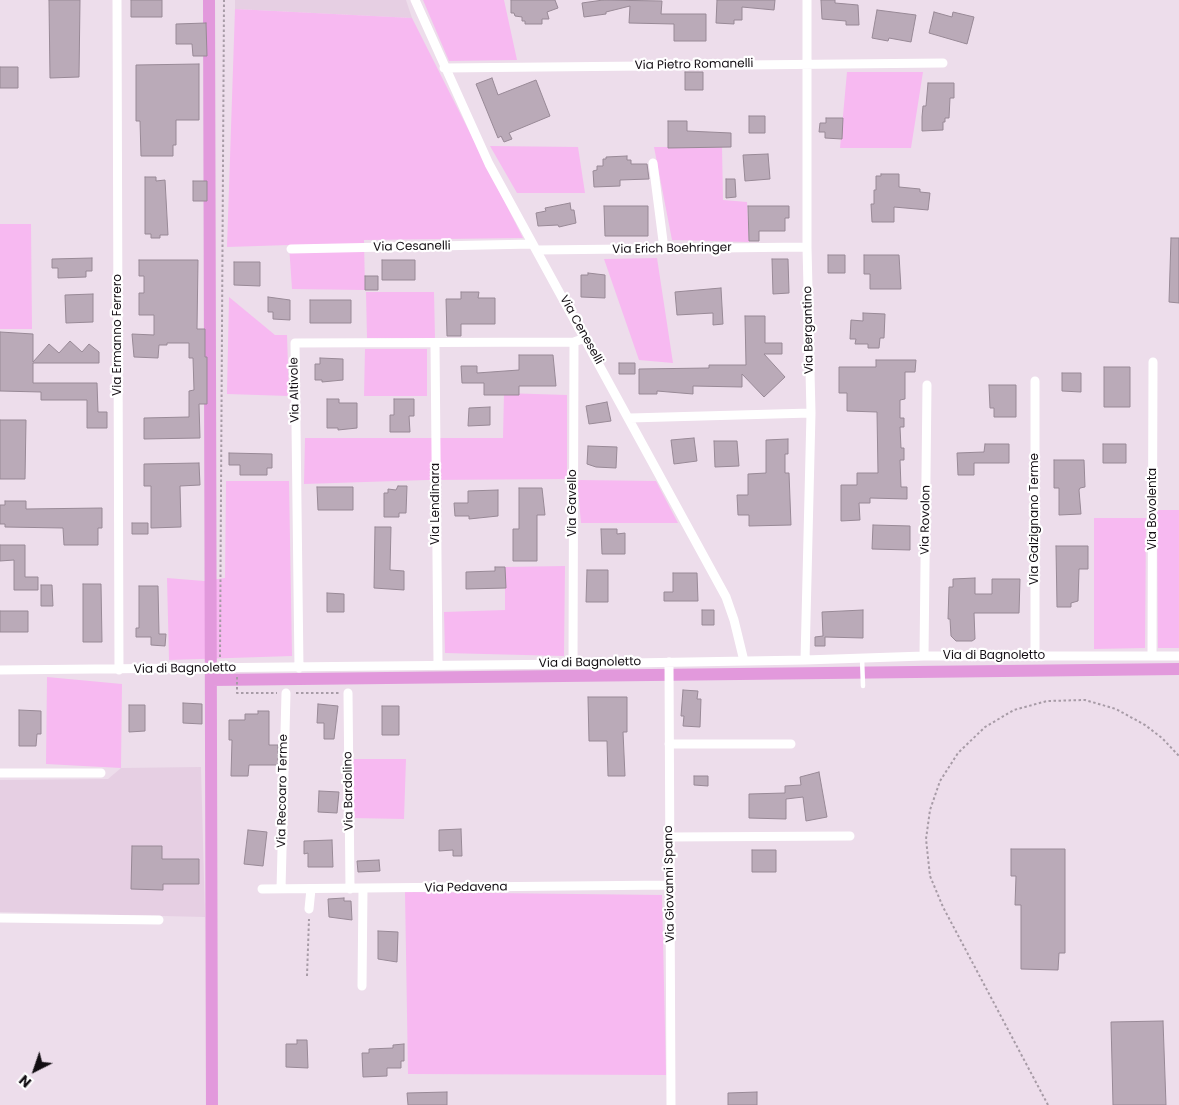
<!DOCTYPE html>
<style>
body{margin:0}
#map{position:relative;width:1179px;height:1105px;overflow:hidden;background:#edddeb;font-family:Poppins,sans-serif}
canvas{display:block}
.north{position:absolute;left:10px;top:1045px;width:50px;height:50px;-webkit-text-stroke:4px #fff;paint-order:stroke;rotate:221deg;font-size:14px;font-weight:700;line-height:20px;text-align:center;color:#130e13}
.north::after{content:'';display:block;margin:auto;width:18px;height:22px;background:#130e13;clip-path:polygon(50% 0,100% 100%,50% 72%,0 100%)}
</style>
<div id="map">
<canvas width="1179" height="1105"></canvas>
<div class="north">N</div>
</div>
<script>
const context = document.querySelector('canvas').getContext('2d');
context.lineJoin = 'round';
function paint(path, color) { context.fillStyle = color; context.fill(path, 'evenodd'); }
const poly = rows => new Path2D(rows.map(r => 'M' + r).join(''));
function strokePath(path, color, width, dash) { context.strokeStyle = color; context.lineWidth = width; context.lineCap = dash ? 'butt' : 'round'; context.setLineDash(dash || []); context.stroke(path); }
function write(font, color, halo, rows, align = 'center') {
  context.font = font + ' Poppins,sans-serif'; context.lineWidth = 4.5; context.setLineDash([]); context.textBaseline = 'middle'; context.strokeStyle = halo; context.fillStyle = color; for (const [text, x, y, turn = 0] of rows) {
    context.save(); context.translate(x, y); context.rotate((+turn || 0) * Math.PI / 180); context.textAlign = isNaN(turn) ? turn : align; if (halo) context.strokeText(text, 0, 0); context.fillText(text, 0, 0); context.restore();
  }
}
const built = poly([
 [235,0,406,0,412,18,235,9],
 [201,767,205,917,0,912,0,780,108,779,121,768]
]);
const green = poly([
 [423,0,504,0,517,60,449,61],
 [235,9,412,18,523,238,364,240,365,290,292,289,289,245,227,247],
 [847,72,923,72,911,148,840,148],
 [490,146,578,147,585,193,517,193],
 [654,147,722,147,723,200,747,202,749,242,672,240],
 [0,224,31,224,32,329,0,329],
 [657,258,673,363,639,360,604,259],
 [366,292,434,292,435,339,367,338],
 [229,297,275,335,287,335,289,396,227,394],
 [365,349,427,349,427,396,364,396],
 [504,393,567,395,567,479,427,480,304,484,305,438,503,438],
 [577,480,656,481,678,523,581,523],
 [226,481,289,481,292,656,169,660,167,578,204,581,225,578],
 [1157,510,1179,510,1179,648,1158,648],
 [1094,518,1146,518,1145,648,1094,649],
 [565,566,564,656,445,653,444,612,505,610,505,567],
 [47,677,122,684,121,768,46,764],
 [353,759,406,759,404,819,352,818],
 [405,892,662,895,666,1075,408,1074]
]);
const canal = poly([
 [209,0,212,1105],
 [211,680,1179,669]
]);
const building = poly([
 [49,0,80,0,79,77,50,78,49,0],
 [131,0,162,0,162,17,131,17,131,0],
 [511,0,555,0,558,8,547,12,549,19,542,19,542,24,525,24,525,21,522,21,522,17,515,16,514,13,511,13,511,0],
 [603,0,662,1,661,14,706,14,706,41,674,41,674,24,629,23,630,6,606,12,606,14,584,17,582,3,603,0],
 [717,0,775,0,774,10,742,7,742,20,734,20,734,24,716,23,717,0],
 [821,0,835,0,835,3,858,5,859,25,846,25,846,21,822,19,821,0],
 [877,10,916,15,911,42,889,38,888,41,872,38,877,10],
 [934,12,952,17,953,12,974,17,967,44,929,33,934,12],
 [206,23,207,56,193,56,192,44,176,44,176,24,206,23],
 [199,64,199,120,176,120,176,145,173,145,173,156,141,156,140,121,136,121,136,65,199,64],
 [0,67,18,67,18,88,0,88,0,67],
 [685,72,703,72,703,90,685,90,685,72],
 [492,78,498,95,536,80,550,116,509,133,512,139,504,142,501,136,498,138,476,84,492,78],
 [928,83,954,83,954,98,950,98,949,118,945,118,945,122,943,122,943,130,922,131,922,117,923,106,926,106,928,83],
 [749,116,765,116,765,133,749,133,749,116],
 [826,118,843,118,842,139,825,138,825,132,819,132,820,123,826,123,826,118],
 [668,121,687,121,687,131,731,133,731,147,668,148,668,121],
 [768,154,770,179,745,181,743,155,768,154],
 [627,156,627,160,631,160,631,164,647,164,649,179,620,180,620,186,594,187,593,171,597,170,597,166,603,166,603,159,606,159,606,157,627,156],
 [881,174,899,174,899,187,920,189,920,192,930,193,928,210,894,207,894,222,872,222,871,204,874,204,874,190,876,190,876,176,881,176,881,174],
 [145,177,156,177,156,181,165,180,168,235,160,235,160,238,151,238,151,234,145,234,145,177],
 [726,179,735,179,736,197,726,198,726,179],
 [193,181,207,181,207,201,193,201,193,181],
 [570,203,571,210,574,210,576,223,559,227,558,225,538,226,536,213,546,211,545,208,570,203],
 [604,206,648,206,648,236,605,236,604,206],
 [748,206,789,206,789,218,785,218,785,231,759,231,759,241,749,241,748,206],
 [1171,238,1179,238,1179,303,1169,302,1171,238],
 [828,255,845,255,845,273,828,273,828,255],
 [864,255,899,255,901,289,870,289,870,274,864,274,864,255],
 [92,258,92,271,86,271,86,277,58,278,58,268,52,268,52,259,92,258],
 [772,259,788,259,789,293,773,294,772,259],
 [139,260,198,260,197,329,205,329,205,357,207,357,207,404,199,404,200,438,144,439,144,418,189,417,189,391,194,390,193,358,189,358,189,343,167,343,167,345,159,345,158,358,134,357,132,334,154,335,154,315,139,315,139,293,144,293,144,276,139,276,139,260],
 [382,260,415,260,415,280,382,280,382,260],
 [234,262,260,262,260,286,234,285,234,262],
 [588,273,605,275,605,298,581,297,581,275,588,275,588,273],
 [365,276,378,276,378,290,365,290,365,276],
 [721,288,723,324,713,325,713,313,677,315,675,292,721,288],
 [461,292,479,292,478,298,495,298,495,324,461,324,461,336,447,336,446,299,461,299,461,292],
 [93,294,93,322,66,323,65,295,93,294],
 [268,297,290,300,290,320,273,319,273,312,268,312,268,297],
 [310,300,351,300,351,323,310,323,310,300],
 [863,313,885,314,884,338,880,338,879,348,868,348,868,344,855,344,856,339,850,339,851,320,863,321,863,313],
 [745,316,765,316,765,343,782,343,782,354,764,354,785,377,764,397,742,374,742,387,693,386,693,394,657,391,657,394,639,394,639,369,709,368,709,365,746,365,745,316],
 [0,332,33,334,33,362,49,344,59,353,70,341,82,352,89,344,99,352,99,363,33,363,33,383,97,383,98,412,107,412,107,428,87,428,87,400,41,400,41,392,0,391,0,332],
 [519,355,553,355,556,386,519,386,519,395,484,395,484,383,462,383,461,366,477,366,477,373,519,370,519,355],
 [320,358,343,359,343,380,322,382,322,380,315,380,315,364,320,364,320,358],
 [876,360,916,360,915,372,905,372,905,399,900,400,900,418,904,418,904,427,900,427,901,448,904,448,904,460,900,460,901,487,907,487,907,499,870,498,870,503,859,503,860,520,841,521,841,485,857,485,857,473,878,473,877,412,847,411,847,393,839,393,839,367,876,367,876,360],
 [619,363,635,363,635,374,619,374,619,363],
 [1104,367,1130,367,1130,407,1104,407,1104,367],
 [1062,373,1081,373,1081,392,1062,391,1062,373],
 [989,385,1016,385,1016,417,994,417,994,408,990,408,989,385],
 [327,399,339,399,339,403,357,403,357,428,338,430,338,428,327,428,327,399],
 [394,399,414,399,414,416,409,416,410,432,390,432,390,415,394,415,394,399],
 [607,402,611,421,589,424,586,406,607,402],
 [490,407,490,425,468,426,469,408,490,407],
 [0,420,26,420,25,479,0,479,0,420],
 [694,438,697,461,674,464,671,440,694,438],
 [788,439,788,454,785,454,785,473,789,473,791,525,749,526,749,515,738,515,737,495,748,495,748,474,766,473,766,440,788,439],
 [714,441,737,441,739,466,715,467,714,441],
 [985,444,1009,444,1009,463,974,463,974,475,958,475,957,453,984,452,985,444],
 [1103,444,1126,444,1126,463,1103,463,1103,444],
 [588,446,617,447,616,468,596,467,587,464,588,446],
 [229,453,272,454,272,468,267,468,267,475,240,475,240,465,229,465,229,453],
 [1054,460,1084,460,1085,487,1080,488,1079,490,1081,514,1059,515,1059,488,1054,488,1054,460],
 [199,463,200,485,180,486,181,527,151,528,151,486,144,486,144,464,199,463],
 [398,486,407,486,406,513,399,513,399,517,384,517,384,493,388,493,388,489,396,490,398,486],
 [317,487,353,487,353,510,318,510,317,487],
 [519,488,542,488,545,515,537,515,537,561,513,561,513,529,519,529,519,488],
 [498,490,498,516,469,519,469,516,455,516,454,503,468,503,468,491,498,490],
 [5,501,26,501,26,509,102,508,102,528,98,528,98,545,64,545,63,528,5,527,5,524,0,524,0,505,5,505,5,501],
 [132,523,148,523,148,534,132,534,132,523],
 [873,525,910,526,910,550,872,549,873,525],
 [375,527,391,527,390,570,404,571,404,590,374,588,375,527],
 [601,529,617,529,617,534,625,533,625,554,602,554,601,529],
 [0,545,25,545,25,577,38,577,38,590,14,590,14,560,0,561,0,545],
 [1056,546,1088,546,1088,569,1079,569,1078,601,1071,603,1071,607,1057,607,1056,546],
 [495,567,505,567,506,588,466,589,466,572,495,571,495,567],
 [587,570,608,570,608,602,586,602,587,570],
 [673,573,697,573,698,601,664,601,664,592,673,592,673,573],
 [975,578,975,594,992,594,992,579,1020,579,1019,613,974,613,975,639,972,641,956,641,951,636,950,619,948,619,949,587,953,587,953,579,975,578],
 [83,584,101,584,102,642,83,642,83,584],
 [41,585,52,585,53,606,41,606,41,585],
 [139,586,158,586,159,634,166,634,165,646,151,645,151,637,136,637,136,628,139,628,139,586],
 [327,593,344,594,344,612,327,612,327,593],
 [702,610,714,610,714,625,702,625,702,610],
 [863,610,863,638,825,637,825,646,815,646,815,637,823,636,822,612,863,610],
 [0,611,28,611,28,632,0,632,0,611],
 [683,690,698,691,697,699,701,699,700,727,683,726,684,716,681,716,683,690],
 [588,697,627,697,627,732,623,732,625,776,608,776,607,741,589,741,588,697],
 [183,703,202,704,202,724,183,723,183,703],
 [318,704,338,706,334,739,324,739,324,723,317,723,318,704],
 [129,705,145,705,145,731,129,732,129,705],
 [382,706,399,706,399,735,382,735,382,706],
 [19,710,41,711,41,734,37,734,36,746,19,746,19,710],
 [258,711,269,711,269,745,278,745,278,765,249,765,248,776,231,776,232,740,229,740,229,720,245,720,245,714,258,714,258,711],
 [819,772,827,817,806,821,803,797,786,799,786,819,749,818,749,794,785,793,785,786,801,785,800,777,819,772],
 [694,776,708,776,708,786,694,785,694,776],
 [319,791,339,792,337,813,318,812,319,791],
 [461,829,462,856,453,856,453,850,439,851,439,830,461,829],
 [248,830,267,832,263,866,244,864,248,830],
 [332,840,333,867,308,867,308,853,304,854,304,841,332,840],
 [132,846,162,846,162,859,199,859,199,884,163,884,163,890,131,889,132,846],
 [1011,849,1065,849,1065,953,1059,953,1058,970,1021,969,1021,905,1015,905,1016,876,1011,876,1011,849],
 [752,850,776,850,776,872,752,872,752,850],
 [379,860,380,871,358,872,357,861,379,860],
 [344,898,344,901,351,901,352,920,329,917,328,899,344,898],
 [378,931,398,932,397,962,378,959,378,931],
 [1163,1021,1166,1105,1113,1105,1111,1022,1163,1021],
 [297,1040,307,1040,308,1068,286,1067,286,1044,297,1044,297,1040],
 [404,1044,404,1061,401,1061,401,1068,387,1068,387,1076,363,1077,362,1053,369,1053,369,1049,393,1048,393,1045,404,1044],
 [447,1092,447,1105,408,1105,407,1093,447,1092],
 [757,1092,757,1105,728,1105,728,1093,757,1092]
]);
const path = poly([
 [220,657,224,0],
 [237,677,237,693,277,693],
 [296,693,339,693],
 [307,976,309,919],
 [1048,1105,943,907,930,876,926,839,930,810,940,781,958,753,985,727,1014,710,1047,701,1085,700,1116,709,1145,725,1162,738,1179,756]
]);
const lane = poly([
 [862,658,863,686]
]);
const street = poly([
 [117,0,119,670],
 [415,0,489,164,726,597,734,620,744,661],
 [444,68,943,63],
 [653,163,664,249],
 [291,249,533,244],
 [537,250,807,247],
 [435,344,438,664],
 [630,418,811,413],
 [924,656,927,385],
 [1035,656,1035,381],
 [1152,656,1153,362],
 [805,660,811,413,807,247,807,0],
 [669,662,671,1105],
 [573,664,574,342],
 [299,668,295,343,574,342,585,338],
 [0,670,573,664,805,660,924,656,1179,656],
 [348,693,350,889],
 [669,744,791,744],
 [0,773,101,773],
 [670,837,850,836],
 [262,889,671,885],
 [281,889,286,693],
 [309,909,311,889],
 [0,918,159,920],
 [362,986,363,889]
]);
const streetNames = [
 ["Via Pietro Romanelli",694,65,-1],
 ["Via Cesanelli",412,247,-1],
 ["Via Erich Boehringer",672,249,-1],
 ["Via Ceneselli",581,330,61],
 ["Via Bergantino",809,330,-91],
 ["Via Ermanno Ferrero",118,335,-90],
 ["Via Altivole",295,390,-91],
 ["Via Gavello",573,503,-90],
 ["Via Lendinara",436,504,-90],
 ["Via Bovolenta",1153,509,-90],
 ["Via Galzignano Terme",1035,519,-90],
 ["Via Rovolon",926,520,-89],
 ["Via di Bagnoletto",994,656],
 ["Via di Bagnoletto",590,663,-1],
 ["Via di Bagnoletto",185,669,-1],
 ["Via Recoaro Terme",283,791,-89],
 ["Via Bardolino",349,791,-91],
 ["Via Giovanni Spano",670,884,-91],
 ["Via Pedavena",466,888,-1]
];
paint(built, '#e6cfe3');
paint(green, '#f7b9f1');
strokePath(canal, '#e299dc', 12);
paint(building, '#baaab8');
strokePath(building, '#988996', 1);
strokePath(path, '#a79ba6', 2, [2.5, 2.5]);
strokePath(lane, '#fff', 4.5);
strokePath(street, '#fff', 9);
write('12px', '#130e13', '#fff', streetNames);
</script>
